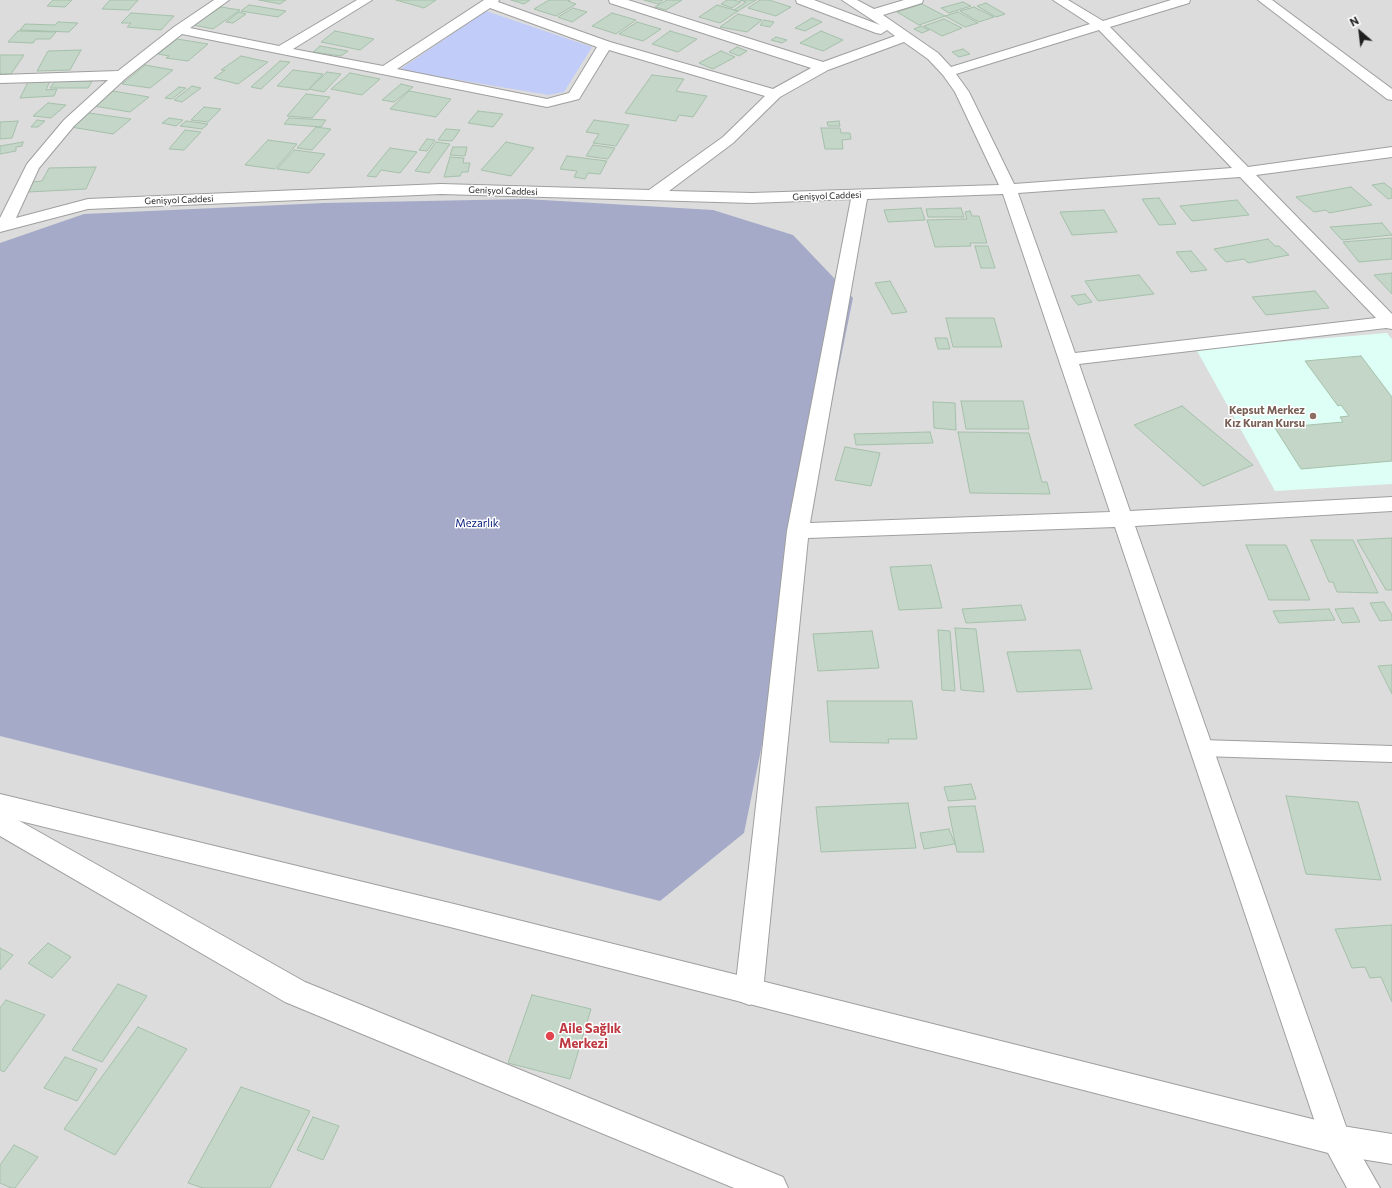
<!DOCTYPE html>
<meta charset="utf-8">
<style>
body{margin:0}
#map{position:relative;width:1392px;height:1188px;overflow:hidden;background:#e4efe8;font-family:Commissioner,sans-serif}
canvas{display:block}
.north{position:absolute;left:1340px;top:12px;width:40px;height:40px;-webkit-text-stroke:3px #fff;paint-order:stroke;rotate:332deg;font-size:11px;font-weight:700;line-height:16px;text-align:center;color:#1e1e1e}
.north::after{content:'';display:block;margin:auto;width:14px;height:18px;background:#1e1e1e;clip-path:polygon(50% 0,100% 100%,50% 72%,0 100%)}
</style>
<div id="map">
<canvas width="1392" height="1188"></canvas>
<div class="north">N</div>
</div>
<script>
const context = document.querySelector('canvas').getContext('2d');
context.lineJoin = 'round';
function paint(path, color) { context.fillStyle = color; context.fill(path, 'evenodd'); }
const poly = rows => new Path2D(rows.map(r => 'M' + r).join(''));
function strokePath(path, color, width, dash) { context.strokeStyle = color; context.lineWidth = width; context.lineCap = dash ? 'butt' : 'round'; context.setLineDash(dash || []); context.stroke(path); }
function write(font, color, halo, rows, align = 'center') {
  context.font = font + ' Commissioner,sans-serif'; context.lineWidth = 3; context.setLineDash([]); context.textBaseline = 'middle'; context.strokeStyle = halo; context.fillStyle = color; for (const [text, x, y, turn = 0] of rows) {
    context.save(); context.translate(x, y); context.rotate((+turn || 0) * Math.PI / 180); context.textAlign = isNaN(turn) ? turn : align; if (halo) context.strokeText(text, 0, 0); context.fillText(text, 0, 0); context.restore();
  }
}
const residential = poly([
 [0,0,1392,0,1392,1188,0,1188]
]);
const education = poly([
 [1387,333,1392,339,1392,484,1275,491,1196,349]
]);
const cemetery = poly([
 [526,199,713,210,793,235,853,298,744,833,660,901,0,736,0,243,84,214,324,203]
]);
const park = poly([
 [486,11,592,47,564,92,549,95,399,70]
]);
const building = poly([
 [53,0,72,0,65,7,47,6,53,0],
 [110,0,138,0,129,10,102,9,110,0],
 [259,0,286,0,280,4,259,0],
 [396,0,436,0,424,8,396,0],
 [511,0,530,0,524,4,511,0],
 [549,0,570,0,568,1,576,4,556,16,534,9,549,0],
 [644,0,663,0,658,4,644,0],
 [667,0,682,0,666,10,655,7,667,0],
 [727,0,733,0,741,2,732,8,721,4,727,0],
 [740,0,756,0,738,11,734,10,746,2,740,0],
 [760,0,769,0,791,7,776,16,748,8,760,0],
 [963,2,971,6,949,13,941,8,963,2],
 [986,3,1005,14,996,17,977,6,986,3],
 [922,4,945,16,919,25,897,12,922,4],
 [249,5,286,11,278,17,241,11,249,5],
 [717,5,738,11,720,23,699,17,717,5],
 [221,7,240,10,213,29,194,25,221,7],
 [974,7,994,17,979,22,960,11,974,7],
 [573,8,587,12,572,22,558,17,573,8],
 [239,12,246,14,233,23,226,22,239,12],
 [958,12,978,23,965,27,945,16,958,12],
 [131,13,174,16,161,30,127,27,131,23,121,23,131,13],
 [612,13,636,20,616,34,592,26,612,13],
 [738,14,762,20,747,32,720,27,738,14],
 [812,18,822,22,805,31,795,28,812,18],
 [944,19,962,28,942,36,924,26,944,19],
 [764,20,774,22,770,27,760,25,764,20],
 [58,22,78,23,69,32,20,30,25,24,55,25,58,22],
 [637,22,661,29,643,41,619,34,637,22],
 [921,26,929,30,922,33,914,29,921,26],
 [18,31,56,32,50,39,36,39,33,43,8,42,18,31],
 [335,31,374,39,360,50,321,42,335,31],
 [670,31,697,39,678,52,652,44,670,31],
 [821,31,843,40,823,51,800,43,821,31],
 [776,37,787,40,782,43,771,40,776,37],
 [177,39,208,44,188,61,166,58,169,56,158,54,177,39],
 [320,46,348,51,341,56,313,52,320,46],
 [737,47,747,51,739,56,729,52,737,47],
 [963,49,970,54,959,57,952,52,963,49],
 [81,50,70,70,37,71,48,51,81,50],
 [721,51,735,57,713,69,699,63,721,51],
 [0,55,24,55,11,74,0,74,0,55],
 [241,56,268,62,238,84,214,78,225,70,221,70,241,56],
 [280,61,290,62,261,89,251,87,280,61],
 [145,65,173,70,150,88,122,84,145,65],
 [293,70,323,74,308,90,277,86,293,70],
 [327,72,341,74,324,92,309,89,327,72],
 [350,73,380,79,362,95,331,89,350,73],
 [652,75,684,79,676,91,707,96,693,117,679,115,676,121,625,113,652,75],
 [50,81,46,90,57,89,54,96,20,98,28,82,50,81],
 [55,81,92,81,88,88,50,88,55,81],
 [401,84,413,87,394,102,382,100,401,84],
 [192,86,201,88,182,102,174,100,192,86],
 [179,87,186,88,172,99,165,98,179,87],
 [113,91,149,97,130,112,94,106,113,91],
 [409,91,451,99,436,117,390,109,409,91],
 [306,94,330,97,312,118,287,116,306,94],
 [48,103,66,105,51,118,33,116,48,103],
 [204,107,221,109,208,122,191,120,204,107],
 [478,111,503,114,493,127,468,123,478,111],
 [89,113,131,119,113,134,71,127,89,113],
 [169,118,183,120,176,126,162,123,169,118],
 [289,118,326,120,321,127,284,124,289,118],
 [37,120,45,121,38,127,31,127,37,120],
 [594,120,629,125,616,146,593,143,599,134,586,132,594,120],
 [18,121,12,138,0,139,0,122,18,121],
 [186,121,208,124,202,129,180,126,186,121],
 [839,121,840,126,828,126,827,122,839,121],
 [316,127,331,129,312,150,297,148,316,127],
 [821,128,840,128,841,133,850,133,851,139,842,140,843,149,825,149,821,128],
 [446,129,460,130,452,141,438,140,446,129],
 [185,130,201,132,184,150,169,149,185,130],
 [427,139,435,140,427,151,419,150,427,139],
 [268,140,297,144,275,169,245,165,268,140],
 [23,142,22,146,16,147,16,151,0,154,0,146,23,142],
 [436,142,450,144,429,173,415,171,436,142],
 [506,142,534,148,511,176,481,170,506,142],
 [593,145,615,148,608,159,586,156,593,145],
 [453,147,467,147,465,156,450,155,453,147],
 [390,148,417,152,400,173,381,170,376,177,367,176,390,148],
 [294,150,325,154,309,173,277,169,294,150],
 [567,156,607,161,600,174,588,173,585,179,574,177,577,171,560,169,567,156],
 [450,157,464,158,463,163,470,163,468,172,462,172,460,176,444,177,450,157],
 [96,167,86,189,28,192,33,182,42,181,49,168,96,167],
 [1384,183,1392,189,1392,198,1388,199,1372,185,1384,183],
 [1351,187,1372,205,1329,213,1326,210,1314,212,1296,197,1351,187],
 [1159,198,1176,224,1159,225,1142,199,1159,198],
 [1237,200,1249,215,1192,221,1180,206,1237,200],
 [921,208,925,220,888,222,884,210,921,208],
 [961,208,964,217,928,217,926,209,961,208],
 [1104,210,1117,232,1072,235,1060,212,1104,210],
 [970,211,972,216,979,216,987,243,970,243,971,246,935,247,927,220,967,219,965,212,970,211],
 [1382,223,1392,235,1342,240,1330,227,1382,223],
 [1392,238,1392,259,1359,262,1343,242,1392,238],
 [1268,239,1275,246,1279,246,1289,255,1248,263,1244,259,1226,262,1214,249,1268,239],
 [975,246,988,246,995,268,981,268,975,246],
 [1191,251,1207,270,1191,272,1176,252,1191,251],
 [1392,273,1392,294,1374,275,1392,273],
 [1139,275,1154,294,1098,301,1085,281,1139,275],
 [890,281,907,312,892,314,875,283,890,281],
 [1315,291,1329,308,1266,315,1252,297,1315,291],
 [1085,294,1092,302,1078,305,1071,296,1085,294],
 [946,318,994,318,1002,347,953,347,946,318],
 [935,338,947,338,950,349,938,349,935,338],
 [1361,356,1392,397,1392,461,1301,469,1275,428,1343,422,1340,417,1349,416,1341,405,1338,406,1305,361,1361,356],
 [961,401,1023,401,1029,429,966,429,961,401],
 [933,402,955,403,956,430,934,428,933,402],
 [1182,406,1253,465,1203,486,1134,425,1182,406],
 [930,432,933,443,856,445,854,434,930,432],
 [958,432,1029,433,1042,482,1047,482,1050,494,970,493,958,432],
 [845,447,880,453,871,486,835,480,845,447],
 [1392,538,1392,590,1386,590,1357,540,1392,538],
 [1311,540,1353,540,1378,593,1337,592,1333,582,1329,582,1311,540],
 [1246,545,1286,545,1310,600,1269,600,1246,545],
 [931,565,942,608,899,610,890,567,931,565],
 [1384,602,1392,615,1392,620,1380,621,1370,603,1384,602],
 [1021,605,1026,620,966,623,962,609,1021,605],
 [1353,608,1360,622,1342,623,1335,609,1353,608],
 [1329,609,1335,620,1279,623,1273,611,1329,609],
 [955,628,976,629,984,692,961,690,955,628],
 [938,630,950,631,955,691,942,690,938,630],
 [872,631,879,668,818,671,813,634,872,631],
 [1080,650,1092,689,1017,692,1007,652,1080,650],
 [1392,665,1392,694,1378,666,1392,665],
 [827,701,912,701,917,739,888,739,889,743,830,742,827,701],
 [971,784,976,799,948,801,944,787,971,784],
 [1286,796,1358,802,1381,880,1306,874,1286,796],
 [908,803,916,848,821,852,816,807,908,803],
 [975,806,984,852,957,852,948,807,975,806],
 [949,829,955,844,924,849,920,833,949,829],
 [1392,925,1392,1002,1381,977,1370,978,1365,967,1352,968,1335,929,1392,925],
 [48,943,71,957,52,978,28,963,48,943],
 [0,948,13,955,0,970,0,948],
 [118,984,147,996,102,1062,72,1050,118,984],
 [532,995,591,1009,570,1079,508,1063,532,995],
 [6,1000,45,1015,4,1072,0,1070,0,1008,6,1000],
 [138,1027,187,1049,115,1155,64,1129,138,1027],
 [65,1057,97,1069,77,1101,44,1088,65,1057],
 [241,1087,310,1111,270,1188,203,1188,188,1183,241,1087],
 [313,1117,339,1126,323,1160,297,1150,313,1117],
 [14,1145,38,1157,15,1188,11,1188,0,1183,0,1165,14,1145]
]);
const service = poly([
 [1201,740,1392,746,1392,762,1201,756,1194,754,1191,748,1194,742,1201,740]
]);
const minor = poly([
 [214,0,229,0,190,28,279,46,357,0,372,0,293,49,383,66,484,0,499,0,498,2,610,42,773,89,811,68,610,3,609,0,628,0,823,62,895,36,887,30,881,34,876,33,797,3,796,0,814,0,880,25,842,0,857,0,874,9,904,0,923,0,922,3,883,15,938,53,951,67,1090,24,1053,0,1068,0,1103,21,1171,0,1190,0,1189,3,1110,27,1248,167,1392,147,1392,157,1256,175,1392,314,1392,329,1386,328,1079,364,1130,511,1392,497,1392,511,1135,526,1348,1132,1380,1188,1347,1188,1321,1140,1115,527,808,538,763,991,759,1001,749,1005,739,1001,735,991,787,531,851,199,752,203,441,194,88,209,0,232,0,218,27,164,64,120,108,80,0,83,0,75,118,71,174,27,214,0],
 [490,8,597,47,569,93,547,99,397,69,490,8],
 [1099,30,1232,168,1014,184,969,92,956,74,1099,30],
 [182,34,547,107,579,99,609,50,765,96,723,137,649,190,441,184,88,199,16,218,39,168,74,126,126,78,182,34],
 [904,42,928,59,943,75,955,92,999,185,752,193,669,191,733,143,780,97,828,70,904,42],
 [1240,177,1376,318,1075,353,1018,193,1240,177],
 [1003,194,1110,512,810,523,867,199,1003,194],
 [1258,0,1272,0,1392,89,1392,100,1387,99,1258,0],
 [0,812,9,815,305,982,783,1177,788,1188,734,1188,285,1002,0,836,0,812]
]);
const tertiary = poly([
 [0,794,454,904,1336,1125,1392,1134,1392,1164,1336,1155,454,928,0,816,0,794]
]);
const markers = [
 [1313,416,4,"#8d6e63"],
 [550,1036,5,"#e0444e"]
];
const farStreetnames = [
 ["Genişyol Caddesi",503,191,2],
 ["Genişyol Caddesi",827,196,-2],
 ["Genişyol Caddesi",179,200,-2]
];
const educationNames = [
 ["Kepsut Merkez",1305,410],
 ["Kız Kuran Kursu",1305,423]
];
const parkNames = [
 ["Mezarlık",477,523]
];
const nearHealthnames = [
 ["Aile Sağlık",559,1029],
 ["Merkezi",559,1044]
];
paint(residential, '#dbdcdb');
paint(education, '#ddfff6');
paint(cemetery, '#a5aac8');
paint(park, '#c1ccf9');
paint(building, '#c4d6c7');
strokePath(building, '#a6c1ab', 1);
strokePath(service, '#9f9f9f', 2);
strokePath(minor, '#9f9f9f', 2);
strokePath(tertiary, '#9f9f9f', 2);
paint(service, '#fff');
paint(minor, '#fff');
paint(tertiary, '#fff');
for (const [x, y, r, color] of markers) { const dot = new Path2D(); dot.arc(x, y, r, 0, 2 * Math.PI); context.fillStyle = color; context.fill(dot); strokePath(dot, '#fff', 1.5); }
write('9px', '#1e1e1e', '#fff', farStreetnames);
write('bold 11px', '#785e54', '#fff', educationNames, 'right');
write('11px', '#0b217d', '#fff', parkNames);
write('bold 13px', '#be3a42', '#fff', nearHealthnames, 'left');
</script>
